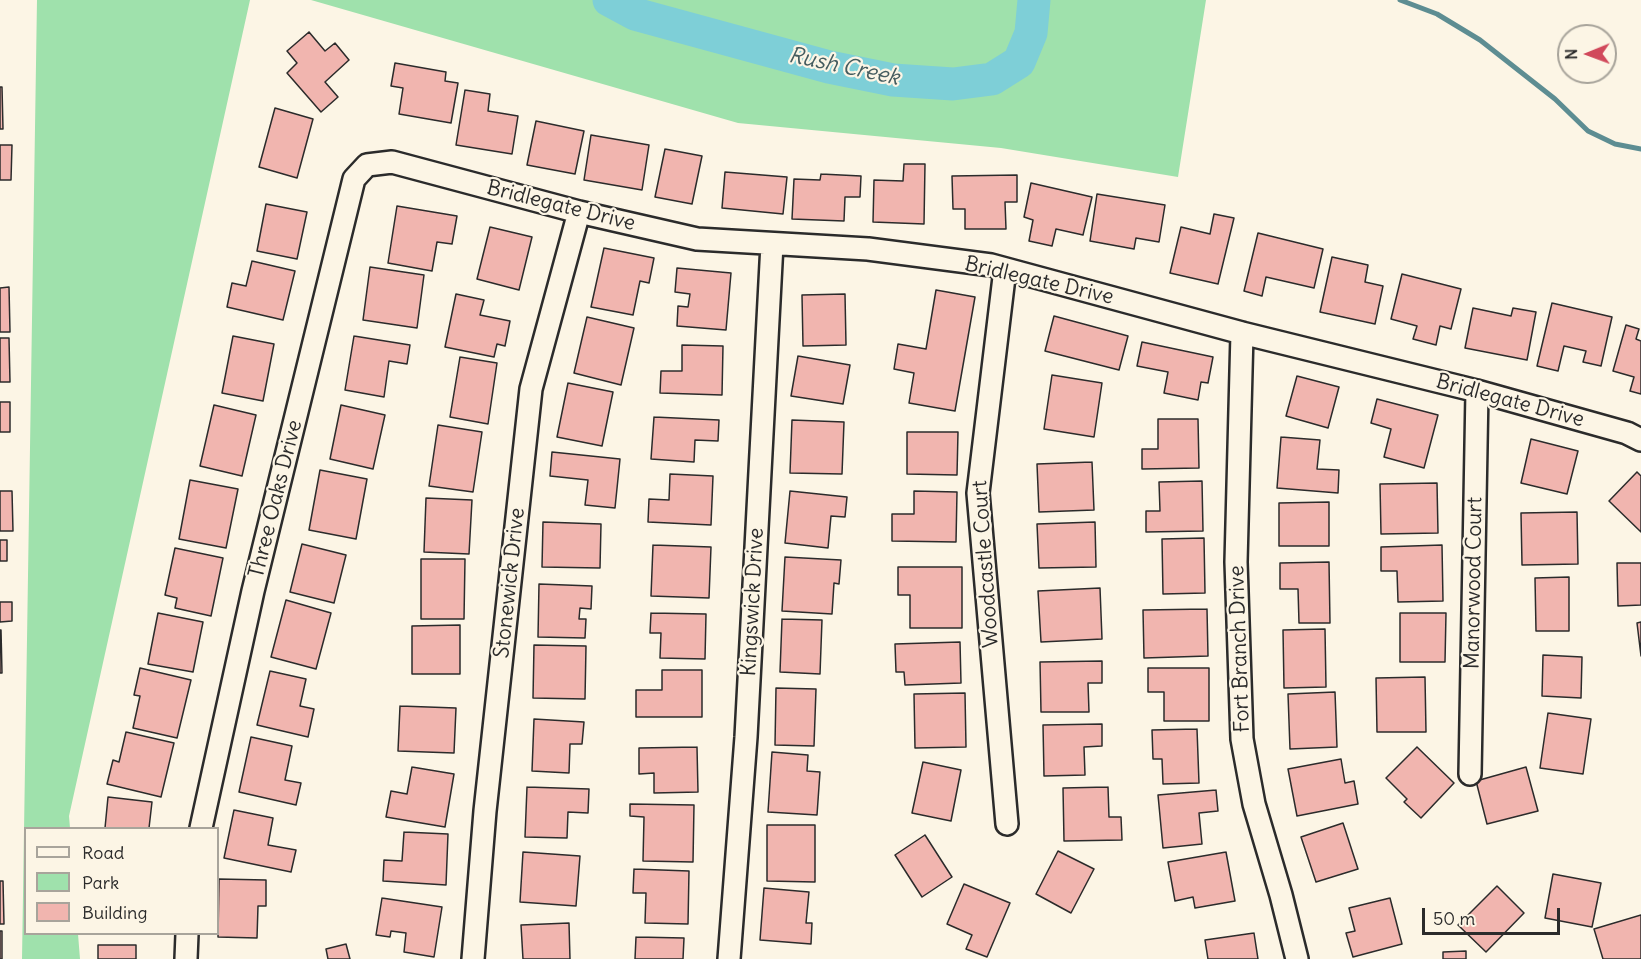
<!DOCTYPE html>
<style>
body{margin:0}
#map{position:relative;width:1641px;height:959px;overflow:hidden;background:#fcf5e5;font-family:Delius,sans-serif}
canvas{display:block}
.legend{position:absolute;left:24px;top:827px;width:195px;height:108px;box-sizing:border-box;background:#fcf5e5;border:2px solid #a8a49b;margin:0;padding:8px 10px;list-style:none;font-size:18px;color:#2b2b2b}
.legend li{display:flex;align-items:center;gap:12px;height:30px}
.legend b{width:30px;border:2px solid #a8a49b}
.north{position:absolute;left:1557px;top:24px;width:60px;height:60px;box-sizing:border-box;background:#fcf5e5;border:2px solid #a8a49b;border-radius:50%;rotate:269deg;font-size:16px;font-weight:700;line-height:24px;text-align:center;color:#2b2b2b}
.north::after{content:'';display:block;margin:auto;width:21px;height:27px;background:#d1495b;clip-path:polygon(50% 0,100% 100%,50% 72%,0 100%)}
.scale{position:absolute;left:1422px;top:908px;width:138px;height:27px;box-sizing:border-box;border:3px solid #2b2b2b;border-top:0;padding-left:8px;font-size:18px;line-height:21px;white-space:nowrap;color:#2b2b2b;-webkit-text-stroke:4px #fcf5e5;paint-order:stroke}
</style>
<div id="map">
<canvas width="1641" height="959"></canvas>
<ul class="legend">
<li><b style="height:8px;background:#fcf5e5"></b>Road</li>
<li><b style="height:16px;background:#9fe1ac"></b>Park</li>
<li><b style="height:16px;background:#f1b5af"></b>Building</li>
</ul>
<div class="north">N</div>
<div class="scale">50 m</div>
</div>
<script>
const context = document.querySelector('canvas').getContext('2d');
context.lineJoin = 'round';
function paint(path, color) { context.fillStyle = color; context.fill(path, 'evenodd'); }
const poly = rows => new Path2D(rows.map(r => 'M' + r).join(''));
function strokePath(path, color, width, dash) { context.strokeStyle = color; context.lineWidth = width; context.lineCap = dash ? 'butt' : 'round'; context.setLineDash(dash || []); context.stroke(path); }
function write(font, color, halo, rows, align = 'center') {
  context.font = font + ' Delius,sans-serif'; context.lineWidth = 4.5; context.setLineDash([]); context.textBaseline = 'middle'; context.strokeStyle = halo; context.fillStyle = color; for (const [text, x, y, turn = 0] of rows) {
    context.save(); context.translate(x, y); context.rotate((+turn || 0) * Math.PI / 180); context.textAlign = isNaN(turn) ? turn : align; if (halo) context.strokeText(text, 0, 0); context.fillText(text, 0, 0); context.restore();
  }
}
const green = poly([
 [37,0,250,0,69,816,70,828,26,828,26,934,78,934,80,959,22,959],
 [311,0,1206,0,1178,177,1001,148,738,123]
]);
const stream = poly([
 [1400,0,1437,14,1480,40,1555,99,1588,131,1615,144,1641,149]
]);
const river = poly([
 [609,0,635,14,829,67,893,80,953,84,992,79,1019,62,1031,33,1034,0]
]);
const building = poly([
 [309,32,325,51,335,43,349,60,325,82,338,97,321,112,287,73,297,63,287,51,309,32],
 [395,63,446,72,445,81,458,83,451,123,399,114,403,88,391,86,395,63],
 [0,87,2,87,3,129,0,129,0,87],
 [465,90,490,94,488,111,518,116,512,154,456,145,465,90],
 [275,108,313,119,297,178,259,167,275,108],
 [536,121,584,131,575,174,527,165,536,121],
 [591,135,649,145,642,190,584,180,591,135],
 [0,145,12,145,11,180,0,180,0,145],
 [665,149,702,156,692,204,655,197,665,149],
 [904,164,925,164,924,224,873,222,874,180,903,181,904,164],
 [725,172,787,177,783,214,722,208,725,172],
 [821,174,861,176,860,197,845,197,844,221,792,219,794,179,820,180,821,174],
 [1017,175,1017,202,1005,202,1006,229,965,229,965,209,953,209,952,176,1017,175],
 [1031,183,1092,197,1083,235,1056,229,1052,246,1029,241,1033,220,1024,217,1031,183],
 [1097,194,1165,205,1159,242,1136,238,1134,249,1090,241,1097,194],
 [266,204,307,212,297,259,257,251,266,204],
 [397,206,457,216,452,244,437,242,432,271,388,263,397,206],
 [1214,214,1234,218,1218,284,1170,273,1181,227,1210,234,1214,214],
 [490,227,532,237,519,290,477,279,490,227],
 [1258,233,1323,249,1314,288,1266,277,1262,296,1244,291,1258,233],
 [604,248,654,258,649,283,640,281,633,315,591,307,604,248],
 [1332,257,1368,265,1365,282,1383,286,1375,324,1320,312,1332,257],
 [252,261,295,271,283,320,227,307,232,283,246,286,252,261],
 [370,267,424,275,417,328,363,320,370,267],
 [677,268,731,273,726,330,677,326,678,306,688,307,690,294,675,292,677,268],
 [1402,274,1461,289,1451,329,1440,326,1436,345,1413,339,1417,326,1391,319,1402,274],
 [9,287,10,332,0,332,0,288,9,287],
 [936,290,975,297,955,411,909,403,914,373,894,369,898,344,926,349,936,290],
 [456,294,484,300,480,315,510,321,505,346,497,344,494,357,445,347,456,294],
 [845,294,846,345,803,346,802,295,845,294],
 [1552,303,1612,317,1601,366,1583,362,1586,351,1564,346,1558,371,1537,366,1552,303],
 [1473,308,1511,316,1513,308,1536,312,1527,360,1465,348,1473,308],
 [1054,316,1128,336,1119,370,1045,351,1054,316],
 [587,317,634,328,621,385,574,373,587,317],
 [1626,325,1639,329,1636,339,1641,341,1641,394,1630,391,1634,377,1613,371,1626,325],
 [233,336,274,344,263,401,222,393,233,336],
 [354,336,410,345,407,364,389,361,384,397,345,390,354,336],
 [0,338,9,338,10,382,0,382,0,338],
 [1142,342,1213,357,1208,383,1201,382,1198,400,1164,393,1168,372,1137,366,1142,342],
 [682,345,723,346,722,395,660,393,661,371,682,371,682,345],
 [798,356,850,365,843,404,791,396,798,356],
 [460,357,497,363,488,424,450,417,460,357],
 [1052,375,1102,383,1094,437,1044,429,1052,375],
 [1297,376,1339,387,1328,428,1286,416,1297,376],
 [568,383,613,392,602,446,557,437,568,383],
 [1377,399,1438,415,1424,468,1384,457,1391,429,1371,423,1377,399],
 [0,402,10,402,10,432,0,432,0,402],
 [214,405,256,415,242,476,200,466,214,405],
 [341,405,385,415,373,469,330,459,341,405],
 [654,417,719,420,718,441,695,440,694,462,651,459,654,417],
 [1158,419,1198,419,1199,468,1142,469,1142,449,1158,449,1158,419],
 [792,420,844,422,842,474,790,473,792,420],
 [438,425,482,432,473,492,429,486,438,425],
 [907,432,958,432,957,475,907,474,907,432],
 [1281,437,1320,440,1317,469,1339,470,1338,493,1277,488,1281,437],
 [1531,439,1578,451,1567,494,1521,483,1531,439],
 [552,452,620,459,615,508,585,505,588,480,550,476,552,452],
 [1092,462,1094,510,1039,512,1037,464,1092,462],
 [320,470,367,479,356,539,309,530,320,470],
 [1637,472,1641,476,1641,532,1609,501,1637,472],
 [670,474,713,476,711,525,648,522,649,499,669,500,670,474],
 [190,480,238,489,226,548,179,539,190,480],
 [1202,481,1203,531,1146,532,1146,511,1160,511,1159,482,1202,481],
 [1437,483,1438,533,1381,534,1380,484,1437,483],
 [0,491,12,491,13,531,0,531,0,491],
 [790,491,847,497,845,517,831,516,828,548,785,543,790,491],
 [914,491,957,492,956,542,892,541,892,514,914,514,914,491],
 [426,498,472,500,469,554,424,552,426,498],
 [1329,502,1329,546,1279,546,1279,503,1329,502],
 [1577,512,1578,564,1522,565,1521,513,1577,512],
 [543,522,601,524,600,568,542,567,543,522],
 [1095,522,1096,567,1039,568,1037,524,1095,522],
 [1204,538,1205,593,1163,594,1162,539,1204,538],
 [0,540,7,540,7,561,0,561,0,540],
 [302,544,346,555,334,603,290,592,302,544],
 [653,545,711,547,709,598,651,596,653,545],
 [1442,545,1443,601,1398,602,1397,571,1381,571,1381,547,1442,545],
 [175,548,223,558,211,616,175,608,177,598,165,595,175,548],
 [785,557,841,560,839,584,834,583,832,614,782,611,785,557],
 [421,559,465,559,464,619,421,619,421,559],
 [1329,562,1330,623,1299,623,1298,589,1280,589,1280,563,1329,562],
 [1617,563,1641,563,1641,605,1618,606,1617,563],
 [898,567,962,567,962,628,910,628,910,595,898,595,898,567],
 [1569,577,1569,631,1536,631,1535,578,1569,577],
 [539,584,592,586,591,609,580,608,579,619,586,619,585,638,538,637,539,584],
 [1100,588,1102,639,1041,642,1038,591,1100,588],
 [286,600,331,613,316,669,271,657,286,600],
 [0,602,12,602,12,621,0,622,0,602],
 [1207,609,1208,656,1144,658,1143,610,1207,609],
 [158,613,203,622,193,672,148,664,158,613],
 [651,613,706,614,705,659,660,658,661,633,650,633,651,613],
 [1400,613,1446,613,1445,662,1400,662,1400,613],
 [782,619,822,620,820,674,780,672,782,619],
 [1641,622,1641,656,1637,623,1641,622],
 [460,625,460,674,412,674,412,626,460,625],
 [1325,629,1326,687,1284,688,1283,630,1325,629],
 [0,630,1,630,2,673,0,673,0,630],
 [960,642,961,683,905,685,904,672,896,672,895,644,960,642],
 [534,645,586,646,585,699,533,698,534,645],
 [1543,655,1582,657,1581,698,1542,696,1543,655],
 [1102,661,1102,683,1088,683,1089,712,1041,712,1040,662,1102,661],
 [140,668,191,680,177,738,133,728,140,696,134,695,140,668],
 [1148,668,1209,668,1209,721,1164,721,1164,692,1148,692,1148,668],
 [662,670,702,670,702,717,636,717,636,690,662,690,662,670],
 [270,671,306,679,300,706,314,709,308,737,257,725,270,671],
 [1425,677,1426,732,1377,732,1376,678,1425,677],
 [776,688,816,689,814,746,775,745,776,688],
 [1335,692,1337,747,1290,749,1288,694,1335,692],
 [965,693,966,747,915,748,914,694,965,693],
 [400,706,456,708,454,753,398,751,400,706],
 [1548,713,1591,719,1583,774,1540,768,1548,713],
 [534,719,584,722,582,744,570,744,569,773,532,771,534,719],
 [1102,724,1102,746,1084,747,1085,775,1044,776,1043,725,1102,724],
 [1197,729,1199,783,1163,784,1162,759,1153,759,1152,730,1197,729],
 [126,732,174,743,161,797,107,784,113,760,119,762,126,732],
 [251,737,292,746,285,780,301,783,296,805,239,792,251,737],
 [697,747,698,792,654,793,654,773,639,774,639,748,697,747],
 [1417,747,1454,783,1421,818,1404,802,1407,799,1386,778,1417,747],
 [772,752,808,755,807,771,820,772,817,815,768,812,772,752],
 [1341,759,1345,783,1354,781,1358,804,1297,816,1288,769,1341,759],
 [923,762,961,770,951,821,912,813,923,762],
 [412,767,454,774,445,827,386,817,391,791,407,794,412,767],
 [1526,767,1538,811,1487,824,1476,781,1526,767],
 [527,787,589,789,588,813,568,812,567,838,525,837,527,787],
 [1108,787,1109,817,1121,817,1122,840,1064,841,1063,788,1108,787],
 [1216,790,1218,811,1199,813,1202,844,1163,848,1158,795,1216,790],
 [108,797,152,802,149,828,105,828,108,797],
 [630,804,694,805,693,862,643,861,644,817,630,816,630,804],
 [234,810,273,818,268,845,296,850,291,872,224,858,234,810],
 [1343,823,1358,869,1316,882,1301,837,1343,823],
 [767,825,815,825,815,882,767,881,767,825],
 [404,832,448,834,446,885,383,881,384,860,402,861,404,832],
 [925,835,952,877,922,897,895,855,925,835],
 [1058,851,1094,869,1071,913,1036,894,1058,851],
 [523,852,580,856,576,906,520,902,523,852],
 [1226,852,1235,901,1195,908,1193,897,1175,901,1168,862,1226,852],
 [634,869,689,871,688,924,645,923,646,893,633,893,634,869],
 [1553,874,1601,883,1592,927,1545,918,1553,874],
 [219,879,266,880,266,906,258,906,257,938,218,937,219,879],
 [0,881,3,881,4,924,0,924,0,881],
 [964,884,1010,903,987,957,966,949,972,935,947,924,964,884],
 [1497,886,1524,913,1486,952,1458,925,1497,886],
 [764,888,809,892,806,923,812,923,811,944,760,940,764,888],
 [382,898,442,907,434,957,404,952,406,933,391,931,390,937,376,935,382,898],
 [1390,898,1402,944,1353,957,1346,933,1355,931,1349,908,1390,898],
 [1641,915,1641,959,1603,959,1594,929,1641,915],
 [569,923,570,959,523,959,521,925,569,923],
 [0,931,2,931,2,959,0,959,0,931],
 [1254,933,1258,959,1208,959,1205,940,1254,933],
 [636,937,684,938,683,959,635,959,636,937],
 [346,944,350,959,328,959,326,949,346,944],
 [98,945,136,945,136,959,98,959,98,945],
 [1466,951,1466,959,1443,959,1443,952,1466,951]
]);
const minor = poly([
 [1005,269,978,493,1007,824],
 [1242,333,1236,562,1242,739,1254,804,1281,895,1297,959],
 [1470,774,1477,391],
 [201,828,253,591,354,179,367,165,392,162,579,212,697,239,868,249,991,265,1242,333,1477,391,1627,433,1641,440],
 [186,959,187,934],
 [473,959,485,811,531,389,579,212],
 [729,959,746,737,772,244]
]);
const streetNames = [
 ["Bridlegate Drive",561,206,14],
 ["Bridlegate Drive",1039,281,13],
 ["Bridlegate Drive",1510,401,15],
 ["Three Oaks Drive",276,499,-76],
 ["Woodcastle Court",986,564,-94],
 ["Stonewick Drive",510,583,-84],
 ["Manorwood Court",1474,583,-89],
 ["Kingswick Drive",753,602,-87],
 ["Fort Branch Drive",1240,649,-92]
];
const waterNames = [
 ["Rush Creek",844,67,12]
];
paint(green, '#9fe1ac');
strokePath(stream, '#5d8d92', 5);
strokePath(river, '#7ecfd7', 33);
paint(building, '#f1b5af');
strokePath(building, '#2b2b2b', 1.5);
strokePath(minor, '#2b2b2b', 26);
strokePath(minor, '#fcf5e5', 21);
write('21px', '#2b2b2b', '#fcf5e5', streetNames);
write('italic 22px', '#445c5f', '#fcf5e5', waterNames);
</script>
